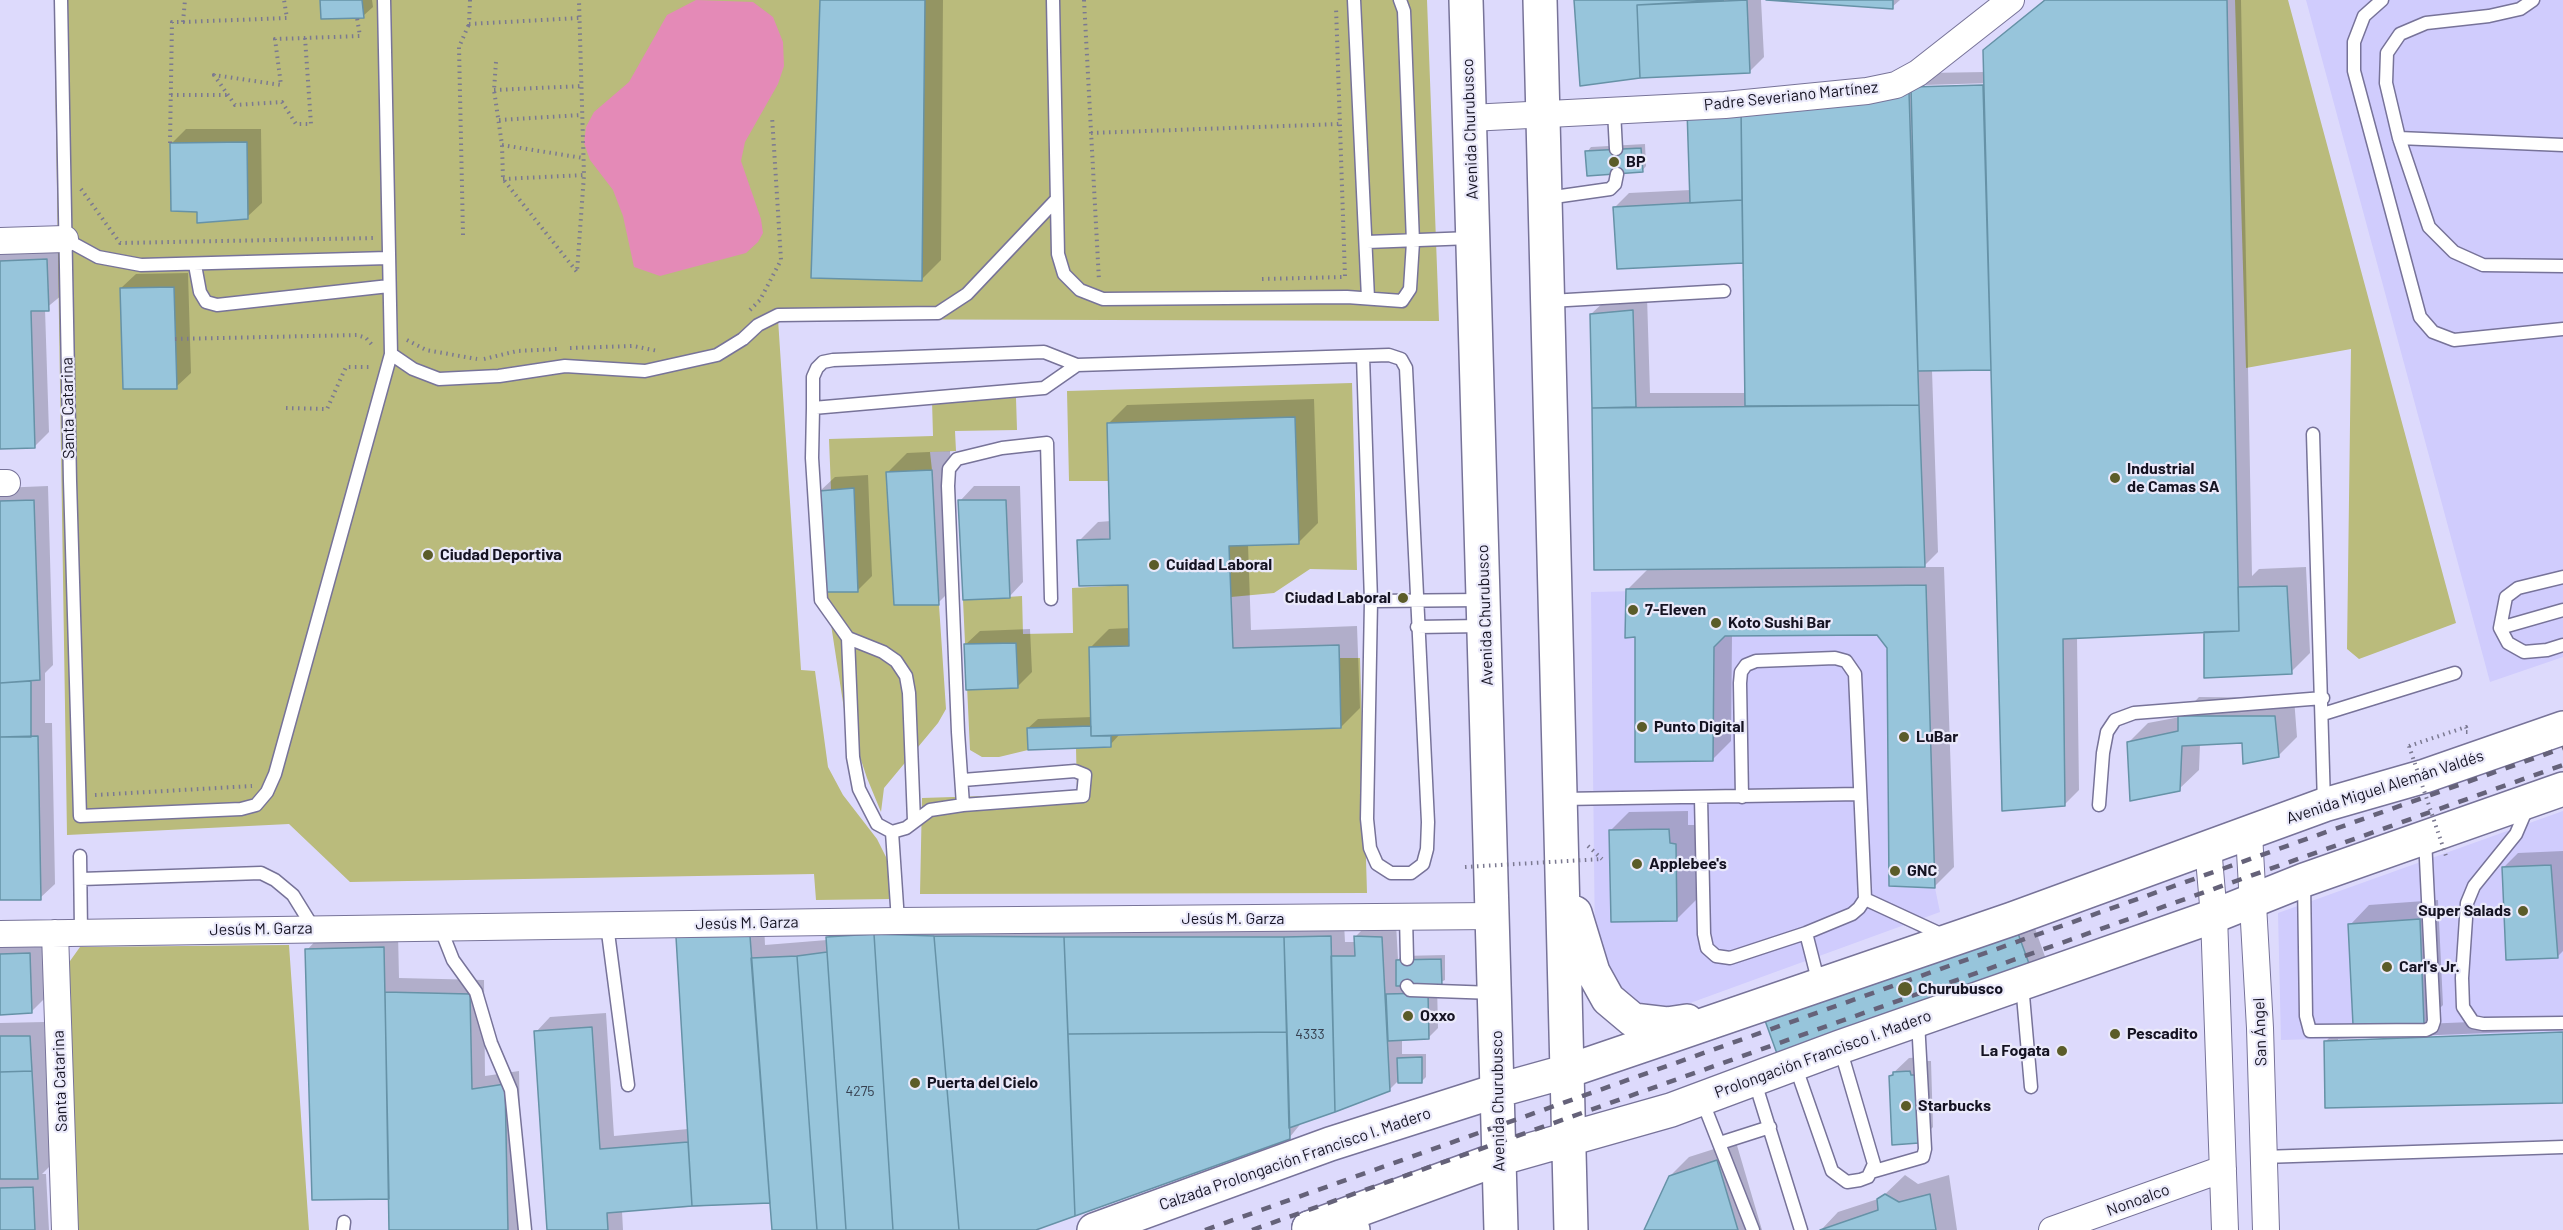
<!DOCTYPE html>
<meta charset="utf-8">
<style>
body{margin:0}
canvas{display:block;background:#dddafc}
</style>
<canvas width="2563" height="1230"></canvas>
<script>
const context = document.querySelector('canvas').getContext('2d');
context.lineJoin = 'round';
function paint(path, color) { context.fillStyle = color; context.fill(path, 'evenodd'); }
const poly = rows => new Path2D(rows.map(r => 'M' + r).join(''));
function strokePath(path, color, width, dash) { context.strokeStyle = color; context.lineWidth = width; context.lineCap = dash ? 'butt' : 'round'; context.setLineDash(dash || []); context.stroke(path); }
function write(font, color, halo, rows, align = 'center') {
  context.font = font + ' Barlow,sans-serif'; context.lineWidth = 4.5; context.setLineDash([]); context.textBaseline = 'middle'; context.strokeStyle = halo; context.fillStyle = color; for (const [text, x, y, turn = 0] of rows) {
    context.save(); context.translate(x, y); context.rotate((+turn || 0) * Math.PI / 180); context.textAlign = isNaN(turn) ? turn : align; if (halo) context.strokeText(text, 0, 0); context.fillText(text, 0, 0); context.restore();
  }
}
const built = poly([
 [2306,0,2563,0,2563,657,2490,682],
 [1926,585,1935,888,1940,912,1682,1006,1647,1007,1623,996,1595,947,1591,592],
 [2563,811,2563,1032,2281,1040,2278,913]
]);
const green = poly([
 [54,0,1427,0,1439,321,778,319,801,670,815,671,828,767,843,795,877,839,888,861,891,899,816,900,814,874,350,882,289,824,67,835],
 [2235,0,2288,0,2456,623,2359,659,2347,649,2351,349,2246,368],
 [1352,383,1357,570,1310,569,1274,593,1231,597,1229,546,1299,543,1295,418,1107,423,1108,481,1069,481,1067,391],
 [1016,398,1017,430,955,431,956,451,930,452,932,470,886,472,894,605,939,605,946,709,938,723,884,788,881,812,867,778,844,709,826,592,858,592,854,489,831,490,829,439,933,436,932,400],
 [1128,585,1129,646,1089,648,1091,726,1027,728,1028,750,999,757,982,757,970,750,963,600,1022,596,1023,634,1073,633,1072,588],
 [1339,658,1360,658,1367,893,920,894,922,798,1077,793,1076,748,1110,747,1111,736,1341,728],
 [289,945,309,1230,75,1230,65,968,80,947]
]);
const water = poly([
 [696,0,753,2,773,17,783,42,784,66,778,84,745,142,741,161,761,219,763,233,758,242,746,253,660,276,634,267,623,216,613,190,590,160,584,143,586,127,594,112,629,82,667,15]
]);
const shadow = poly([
 [322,0,372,0,373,7,363,16],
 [821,0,943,0,941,260,922,279],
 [1577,0,1761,0,1764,57,1750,71],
 [1787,0,1900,0,1892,7],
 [2044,0,2241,0,2252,576,2259,569,2306,567,2310,653,2291,672,2205,631,2077,637,2079,790,2064,805,1992,368,1932,370,1938,552,1923,567,1944,567,1954,867,1935,886,1889,648,1878,634,1732,635,1731,741,1712,760,1636,635,1627,590,1649,568,1596,568,1591,314,1606,300,1647,296,1650,393,1747,393,1744,262,1619,267,1615,207,1629,193,1691,190,1689,111,1927,73,1985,72,1984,51],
 [1991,83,1991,86,1925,88,1925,85],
 [186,129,261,129,262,203,247,217,199,210,171,144],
 [1645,144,1646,166,1642,171,1587,152,1591,147],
 [61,246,62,295,45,309,49,432,34,447,0,447,0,248],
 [188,273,191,373,176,387,121,288,136,274],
 [1314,399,1318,523,1299,542,1248,544,1251,630,1357,626,1360,708,1341,727,1120,734,1110,745,1028,728,1038,719,1092,717,1090,648,1109,629,1130,628,1129,583,1079,541,1098,522,1111,521,1108,424,1127,405],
 [950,451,957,584,938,603,888,472,907,453],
 [868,475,872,576,857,591,820,491,835,477],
 [48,486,53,665,45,673,45,723,52,723,55,884,40,898,0,898,0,488],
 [974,486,1020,486,1023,582,1009,597,960,501],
 [1030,629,1032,672,1018,686,965,645,980,631],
 [2199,697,2294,698,2297,737,2278,756,2244,741,2200,744,2199,770,2179,789,2128,743,2148,723,2180,717],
 [1688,811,1688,825,1695,825,1696,900,1677,919,1610,831,1629,812],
 [2563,851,2563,951,2557,957,2504,867,2518,853],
 [2025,900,2049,968,1785,1071],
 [2438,900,2443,1005,2424,1024,2563,1018,2563,1030,2338,1039,2338,1042,2563,1033,2563,1101,2326,1041,2340,1027,2363,1026,2350,925,2369,905],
 [764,922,765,945,827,940,842,923,1344,923,1345,942,1356,942,1356,936,1370,922,1396,923,1398,960,1401,956,1445,955,1445,980,1437,984,1438,1028,1429,1037,1402,1039,1402,1054,1426,1054,1426,1077,1422,1081,1397,1082,1389,1090,1303,1121,1289,1138,1031,1230,773,1230,771,1202,622,1211,623,1230,549,1230,536,1032,550,1017,606,1013,614,1136,688,1129,677,937,691,923],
 [398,933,399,978,484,980,485,1076,519,1071,522,1230,391,1230,390,1198,307,950,321,935],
 [44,939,46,997,32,1011,0,1014,0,940],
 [44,1022,52,1164,42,1174,46,1174,49,1230,0,1230,0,1023],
 [1924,1057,1925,1061,1931,1061,1933,1127,1919,1142,1893,1143,1890,1076,1909,1058],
 [1736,1142,1762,1230,1644,1230,1670,1176,1689,1157],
 [1905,1175,1918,1184,1949,1175,1957,1230,1821,1230,1838,1212,1881,1198]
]);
const building = poly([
 [320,0,362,0,364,18,321,19,320,0],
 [820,0,925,0,922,281,811,278,820,0],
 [1574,0,1723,0,1637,5,1640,78,1580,86,1574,0],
 [1747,0,1750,73,1640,78,1637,5,1747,0],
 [1766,0,1893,0,1893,9,1766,0],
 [2045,0,2227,0,2239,631,2063,639,2065,806,2002,811,1983,50,2045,0],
 [1983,85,1991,370,1918,371,1911,87,1983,85],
 [1909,92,1919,405,1745,406,1741,108,1909,92],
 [1741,108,1742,200,1690,203,1687,110,1741,108],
 [247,142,248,219,197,223,197,212,171,211,170,143,247,142],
 [1641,148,1643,172,1587,176,1585,151,1641,148],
 [1742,200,1743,263,1617,269,1613,207,1742,200],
 [47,259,49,311,31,311,35,448,0,449,0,261,47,259],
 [174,287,177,389,123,389,120,288,174,287],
 [1633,310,1636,407,1592,408,1590,314,1633,310],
 [1919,405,1925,567,1594,570,1592,408,1919,405],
 [1295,417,1299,544,1229,546,1233,648,1339,645,1341,728,1091,736,1089,647,1129,646,1128,585,1079,586,1077,540,1110,539,1107,423,1295,417],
 [932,470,939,605,894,605,886,472,932,470],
 [854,488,858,592,826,592,819,491,854,488],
 [34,500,40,680,0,683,0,501,34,500],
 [958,500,1006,500,1010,598,963,600,958,500],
 [1926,585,1935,888,1889,886,1887,648,1877,635,1725,636,1714,647,1713,761,1635,762,1635,637,1625,638,1626,589,1926,585],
 [2287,586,2292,674,2204,678,2204,632,2239,631,2238,587,2287,586],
 [1016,643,1018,688,966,690,964,644,1016,643],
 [31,681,31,737,0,737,0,683,31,681],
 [2178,716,2275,716,2279,757,2243,764,2242,743,2182,746,2180,791,2130,801,2127,742,2178,731,2178,716],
 [1091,726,1091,736,1111,736,1111,747,1028,750,1027,728,1091,726],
 [38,736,41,900,0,900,0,737,38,736],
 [1669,829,1670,843,1676,844,1677,921,1611,922,1609,830,1669,829],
 [2551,865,2558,958,2506,960,2502,867,2551,865],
 [2011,914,2036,983,1784,1073,1759,1004,2011,914],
 [2420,919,2424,1025,2353,1025,2348,924,2420,919],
 [874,934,934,936,959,1230,893,1230,874,934],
 [874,934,893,1230,846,1230,826,937,874,934],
 [750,936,770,1203,692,1206,676,937,750,936],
 [934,936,1064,937,1075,1216,1036,1230,959,1230,934,936],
 [1331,936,1335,1112,1289,1128,1284,937,1331,936],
 [1354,936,1382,937,1390,1091,1335,1112,1331,956,1355,956,1354,936],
 [1064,937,1284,937,1287,1032,1068,1034,1064,937],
 [384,947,389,1199,312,1200,305,949,384,947],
 [827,952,846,1230,817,1230,797,956,827,952],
 [30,953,32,1013,0,1015,0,954,30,953],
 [797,956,817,1230,772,1230,751,958,797,956],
 [1441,959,1442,986,1396,986,1396,960,1441,959],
 [385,992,470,994,472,1089,505,1084,508,1230,389,1230,385,992],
 [1428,993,1429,1039,1388,1041,1386,994,1428,993],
 [592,1027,600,1149,688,1142,692,1206,607,1213,608,1230,547,1230,534,1031,592,1027],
 [1287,1032,1290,1139,1075,1216,1068,1034,1287,1032],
 [2563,1032,2563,1103,2325,1108,2324,1041,2563,1032],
 [0,1036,30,1036,32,1071,0,1072,0,1036],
 [1422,1057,1422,1083,1398,1083,1397,1058,1422,1057],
 [32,1071,38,1179,0,1179,0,1072,32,1071],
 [1910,1071,1911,1075,1917,1075,1919,1143,1892,1145,1889,1076,1893,1075,1893,1072,1910,1071],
 [1717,1160,1738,1230,1644,1230,1669,1176,1717,1160],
 [33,1187,35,1230,0,1230,0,1188,33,1187],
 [1885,1194,1899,1202,1930,1194,1936,1230,1820,1230,1878,1210,1877,1199,1885,1194]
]);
const path = poly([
 [470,0,469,24,579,18],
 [1084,0,1099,281],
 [183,22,287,18,284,0],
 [305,38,311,124,296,124,282,102,235,105,214,75,281,85,275,39,305,38,360,36,357,18],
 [496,62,494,90,502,145,503,179,577,272,584,175,579,1],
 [494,90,582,86],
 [171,95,227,95],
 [499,120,581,115],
 [1091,133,1340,124],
 [170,143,172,22,183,22,185,0],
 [502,145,583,158],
 [503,179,584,175],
 [81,189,120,243,375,238],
 [463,235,459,47,469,24],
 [1262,279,1345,277,1336,7],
 [750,310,760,300,781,260,772,116],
 [175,339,357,335,366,338,374,347],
 [407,340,426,350,477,359],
 [570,348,633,346,658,351],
 [484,359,517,351,557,349],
 [286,408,327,409,346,367,372,367],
 [2409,746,2466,727,2468,732,2465,732],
 [95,795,252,786],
 [1588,846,1602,859]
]);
const lane = poly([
 [61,0,70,481,80,816,241,809,256,805,267,792,275,774,391,354,384,0],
 [1053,0,1058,254,1064,274,1080,290,1103,299,1347,297,1402,301,1410,289,1413,242,1404,11,1400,0],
 [1354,0,1368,298],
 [2382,0,2364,16,2354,42,2354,71,2420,317,2433,332,2454,340,2563,329],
 [2533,0,2520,9,2489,16,2426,23,2400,34,2387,53,2386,83,2399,138,2429,227,2454,252,2483,265,2563,266],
 [1614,111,1616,149],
 [2399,138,2563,145],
 [1547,198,1610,189,1615,184,1617,174],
 [65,239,98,257,141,265,388,258],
 [1367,242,1471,238],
 [195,265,200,292,206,302,217,305,389,286],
 [1550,301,1724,291],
 [391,354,413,369,439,379,499,376,565,366,645,371,717,355,743,339,758,325,778,315,938,313,967,294,1055,201],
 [1077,365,1044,388,813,408,813,377,817,368,823,362,833,360,1044,352,1077,365,1389,355,1401,359,1406,368,1428,822,1427,849,1423,864,1411,873,1391,873,1377,864,1370,848,1367,819,1371,601,1363,356],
 [813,408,812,458,821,600,848,638,883,652,896,661,906,676,909,693,914,821],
 [2313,434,2324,804],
 [2563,577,2518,588,2506,597,2500,628,2563,610],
 [1371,601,1481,600],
 [1417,627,1482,626],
 [2500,628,2508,643,2524,652,2547,650,2563,645],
 [848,638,853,757,859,789,877,824,892,832],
 [2323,714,2455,673],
 [963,780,1075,771,1085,775,1083,796,963,805],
 [1701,798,1704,934,1707,948,1716,956,1730,958,1806,933,1852,914,1859,908,1865,899,1855,674,1846,661,1835,658,1756,661,1746,665,1741,672,1740,683,1742,797],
 [1562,799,1860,794],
 [2099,805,2103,753,2107,732,2115,720,2134,713,2323,698],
 [2528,806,2516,834,2474,886,2467,903,2462,978,2463,1007,2473,1022,2483,1024,2563,1023],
 [80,856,81,931],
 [81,879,261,873,275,880,293,895,314,929],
 [2304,881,2306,1016,2310,1031,2426,1030,2432,1027,2434,1021,2425,839],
 [1865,899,1945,936],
 [1406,917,1407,959],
 [898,921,892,832,906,828,930,810,963,805,958,732,948,486,949,469,957,459,1002,448,1047,443,1051,599],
 [607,925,628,1085],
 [440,927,453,960,476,992,491,1043,511,1090,525,1230],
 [1806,933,1819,984],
 [2022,984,2031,1087],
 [1407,986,1410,990,1494,993],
 [1795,1065,1832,1171,1847,1182,1860,1180,1868,1177,1874,1164,1840,1048],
 [1754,1079,1801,1230],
 [1702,1100,1753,1230],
 [1720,1143,1770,1127],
 [2263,1157,2563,1147],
 [1871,1172,1923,1157,1925,1149,1918,1021],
 [343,1230,344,1222]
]);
const street = poly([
 [1470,118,1725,105,1867,91,1896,85,1918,73,2011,0],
 [0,241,65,239],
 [0,483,7,483],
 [2249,834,2260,1028,2266,1230],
 [2208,847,2214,916,2225,1230],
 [55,933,65,1230],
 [0,934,898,921,1494,916],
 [2052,1230,2223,1169]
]);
const primary = poly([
 [1309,1228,1498,1159],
 [1094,1230,1330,1144,1496,1091]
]);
const highway = poly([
 [1466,0,1501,1230],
 [1540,0,1571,1230],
 [1575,913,1593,972,1608,999,1633,1020,1667,1024,1687,1021],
 [1496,1091,1568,1071,1665,1038,2012,919,2324,805,2425,776,2563,728],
 [1498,1159,1671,1110,1840,1047,2214,916,2304,880,2563,789],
 [1309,1228,1353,1230]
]);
const rail = poly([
 [1205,1230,2563,748],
 [1252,1230,2563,765]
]);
const pathBridge = poly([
 [2409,746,2446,856],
 [1465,867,1602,859]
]);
const markers = [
 [1614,162,6,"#5b5c29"],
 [2115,478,6,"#5b5c29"],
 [428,555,6,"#5b5c29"],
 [1154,565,6,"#5b5c29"],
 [1403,598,6,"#5b5c29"],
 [1633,610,6,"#5b5c29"],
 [1716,623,6,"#5b5c29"],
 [1642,727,6,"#5b5c29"],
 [1904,737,6,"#5b5c29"],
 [1637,864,6,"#5b5c29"],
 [1895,871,6,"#5b5c29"],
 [2523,911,6,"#5b5c29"],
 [2387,967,6,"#5b5c29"],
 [1905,989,8,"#5b5c29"],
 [1408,1016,6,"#5b5c29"],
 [2115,1034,6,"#5b5c29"],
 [2062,1051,6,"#5b5c29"],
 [915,1083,6,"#5b5c29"],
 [1906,1106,6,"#5b5c29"]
];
const numberNames = [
 ["4333",1310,1034],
 ["4275",860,1091]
];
const streetNames = [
 ["Padre Severiano Martínez",1791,96,-6],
 ["Avenida Churubusco",1470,129,-92],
 ["Santa Catarina",68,408,-91],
 ["Avenida Churubusco",1485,615,-92],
 ["Avenida Miguel Alemán Valdés",2385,787,-18],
 ["Jesús M. Garza",1233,919],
 ["Jesús M. Garza",747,923,-1],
 ["Jesús M. Garza",261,929,-1],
 ["San Ángel",2260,1032,-92],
 ["Prolongación Francisco I. Madero",1823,1054,-20],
 ["Santa Catarina",60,1081,-92],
 ["Avenida Churubusco",1498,1101,-91],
 ["Calzada Prolongación Francisco I. Madero",1295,1159,-19],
 ["Nonoalco",2138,1200,-20]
];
const poiNames = [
 ["BP",1626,162],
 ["Industrial",2127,469],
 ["de Camas SA",2127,487],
 ["Ciudad Deportiva",440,555],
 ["Cuidad Laboral",1166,565],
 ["Ciudad Laboral",1391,598,"right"],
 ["7-Eleven",1645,610],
 ["Koto Sushi Bar",1728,623],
 ["Punto Digital",1654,727],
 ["LuBar",1916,737],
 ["Applebee's",1649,864],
 ["GNC",1907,871],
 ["Super Salads",2511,911,"right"],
 ["Carl's Jr.",2399,967],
 ["Churubusco",1918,989],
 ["Oxxo",1420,1016],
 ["Pescadito",2127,1034],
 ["La Fogata",2050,1051,"right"],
 ["Puerta del Cielo",927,1083],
 ["Starbucks",1918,1106]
];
paint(built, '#d0ccfd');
paint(green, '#babb7c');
paint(water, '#e48ab7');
paint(shadow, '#0003');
paint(building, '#97c5db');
strokePath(building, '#6692a7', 1.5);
strokePath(lane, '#777399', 15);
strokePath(street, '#777399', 28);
strokePath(primary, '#777399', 36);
strokePath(highway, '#777399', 36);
strokePath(path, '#7b7991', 4, [1.5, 4.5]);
strokePath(lane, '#fff', 12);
strokePath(street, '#fff', 26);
strokePath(primary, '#fff', 33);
strokePath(highway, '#fff', 33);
strokePath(rail, '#656279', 4.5, [10, 10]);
strokePath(pathBridge, '#7b7991', 4, [1.5, 4.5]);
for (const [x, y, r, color] of markers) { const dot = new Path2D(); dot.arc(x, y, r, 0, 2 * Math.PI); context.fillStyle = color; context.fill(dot); strokePath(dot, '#eae9fa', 2); }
write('14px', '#364050', null, numberNames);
write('16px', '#151322', '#eae9fa', streetNames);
write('bold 16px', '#151322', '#eae9fa', poiNames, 'left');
</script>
